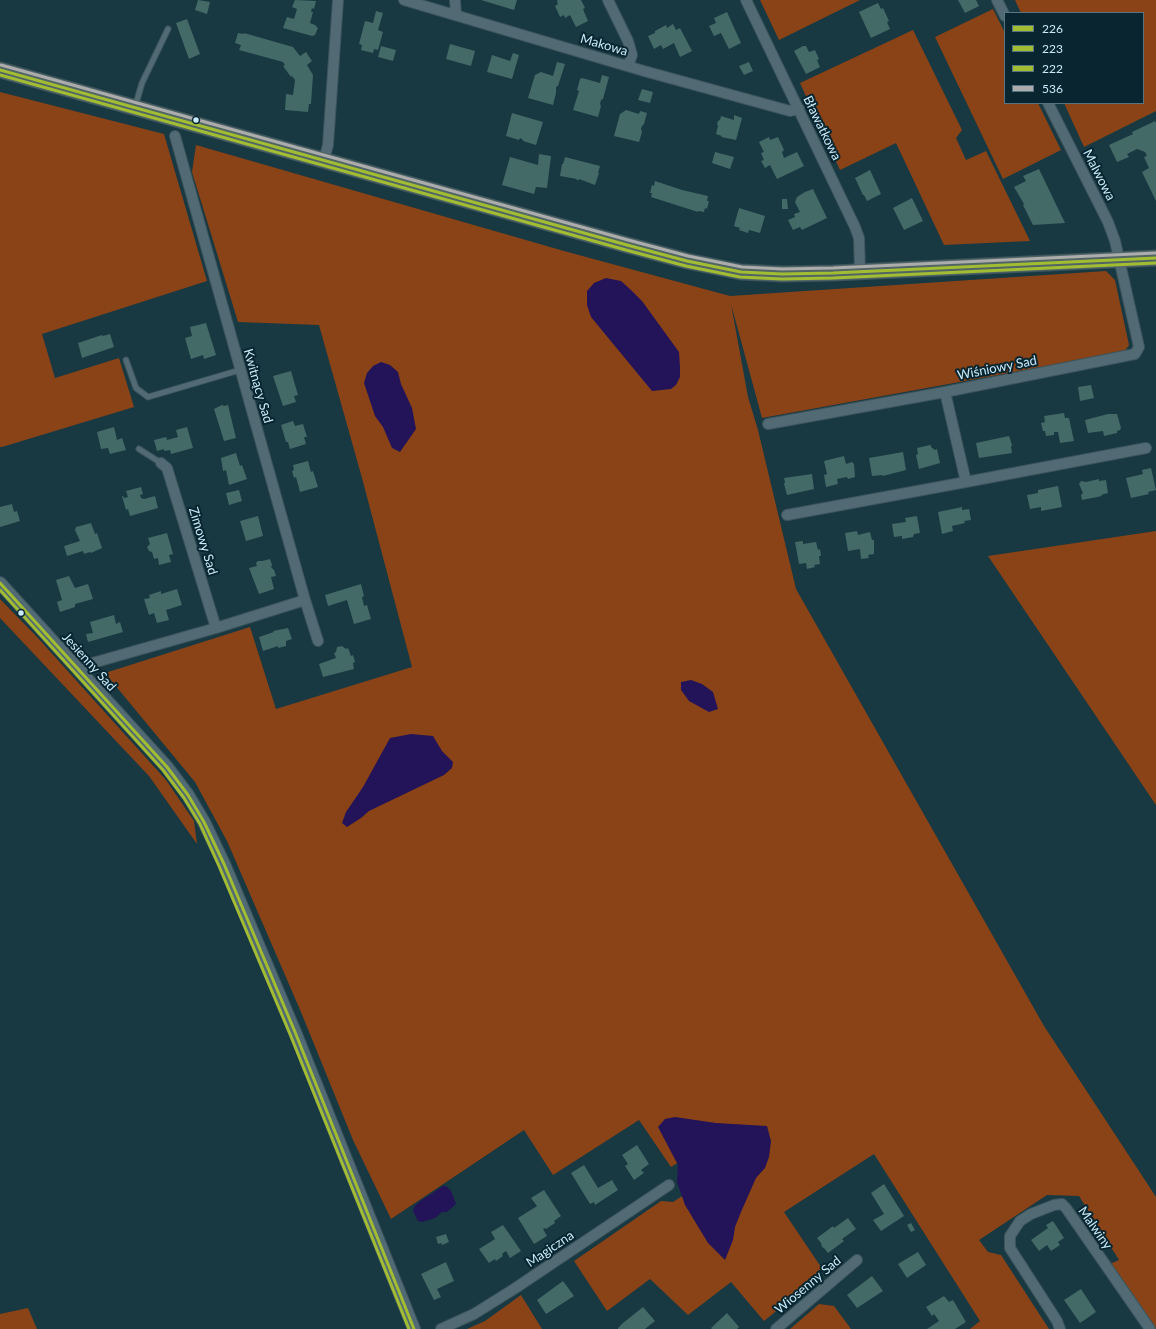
<!DOCTYPE html>
<meta charset="utf-8">
<style>
body{margin:0}
#map{position:relative;width:1156px;height:1329px;overflow:hidden;background:#183842;font-family:Lato,sans-serif}
canvas{display:block}
.legend{position:absolute;left:1004px;top:12px;width:140px;height:92px;box-sizing:border-box;background:#082530;border:1px solid #567481;margin:0;padding:5px 7px;list-style:none;font-size:12px;color:#caebfa}
.legend li{display:flex;align-items:center;gap:8px;height:20px}
.legend b{width:20px;border:1px solid #567481}
</style>
<div id="map">
<canvas width="1156" height="1329"></canvas>
<ul class="legend">
<li><b style="height:5px;background:#a2bd31"></b>226</li>
<li><b style="height:5px;background:#a2bd31"></b>223</li>
<li><b style="height:5px;background:#a2bd31"></b>222</li>
<li><b style="height:5px;background:#acacac"></b>536</li>
</ul>
</div>
<script>
const context = document.querySelector('canvas').getContext('2d');
context.lineJoin = 'round';
function paint(path, color) { context.fillStyle = color; context.fill(path, 'evenodd'); }
const poly = rows => new Path2D(rows.map(r => 'M' + r).join(''));
function strokePath(path, color, width, dash) { context.strokeStyle = color; context.lineWidth = width; context.lineCap = dash ? 'butt' : 'round'; context.setLineDash(dash || []); context.stroke(path); }
function write(font, color, halo, rows, align = 'center') {
  context.font = font + ' Lato,sans-serif'; context.lineWidth = 4; context.setLineDash([]); context.textBaseline = 'middle'; context.strokeStyle = halo; context.fillStyle = color; for (const [text, x, y, turn = 0] of rows) {
    context.save(); context.translate(x, y); context.rotate((+turn || 0) * Math.PI / 180); context.textAlign = isNaN(turn) ? turn : align; if (halo) context.strokeText(text, 0, 0); context.fillText(text, 0, 0); context.restore();
  }
}
const green = poly([
 [760,0,860,0,779,40],
 [1015,0,1156,0,1156,111,1084,147,1064,103,1143,103,1143,13,1021,13],
 [993,9,1005,33,1005,103,1038,103,1061,150,1003,179,935,37],
 [913,30,962,130,956,138,966,160,986,151,1030,241,944,245,896,143,840,170,800,83],
 [0,92,164,134,207,281,42,334,55,378,119,358,134,407,2,447,0,447],
 [196,145,564,251,730,296,1106,271,1115,280,1129,345,1124,352,762,418,731,304,748,397,758,430,796,589,1044,1026,1156,1197,1156,1329,1110,1264,1119,1260,1079,1196,1047,1195,979,1240,988,1252,1001,1255,1049,1329,970,1329,980,1321,874,1154,784,1212,821,1267,817,1278,764,1321,731,1282,688,1315,650,1279,607,1311,574,1261,661,1201,673,1202,696,1187,679,1162,671,1167,639,1120,553,1175,524,1130,391,1219,353,1140,301,1012,227,841,195,782,105,673,250,627,276,709,412,667,362,478,319,325,238,322,192,172],
 [1156,531,1156,805,988,556],
 [0,599,37,637,166,780,194,821,197,844,149,776,0,618],
 [521,1295,542,1329,467,1329,485,1321],
 [819,1304,834,1306,851,1329,790,1329],
 [28,1308,37,1329,0,1329,0,1314]
]);
const water = poly([
 [606,278,621,281,631,290,642,301,679,352,680,367,680,377,676,385,671,389,652,391,591,317,587,305,587,291,594,283],
 [381,362,390,365,398,372,401,384,412,408,416,429,400,452,392,448,383,427,375,416,364,383,367,373,373,366],
 [691,680,702,684,713,692,718,709,709,712,689,701,681,690,681,682],
 [411,734,433,736,442,751,453,762,452,768,444,775,369,811,361,818,347,827,342,823,346,812,363,787,390,738],
 [675,1117,716,1123,767,1126,771,1141,769,1157,765,1168,756,1178,741,1212,735,1227,733,1240,725,1260,708,1243,685,1205,677,1182,678,1165,658,1127,665,1119],
 [443,1186,446,1186,451,1191,456,1204,447,1212,442,1212,435,1218,422,1222,418,1221,413,1211,414,1207,419,1202]
]);
const building = poly([
 [198,0,210,2,207,14,195,10],
 [295,0,316,1,314,9,312,8,311,12,313,12,310,23,315,25,318,28,315,35,312,36,283,28,287,17,294,19,297,9,292,7],
 [481,0,517,0,514,10],
 [558,0,581,0,585,8,583,9,588,21,576,27,570,15,565,18,564,15,560,17,555,6,558,4,557,1],
 [958,0,976,0,979,6,965,13],
 [878,3,881,9,883,8,889,21,887,22,890,29,871,38,859,12],
 [376,11,383,13,378,30,383,32,378,50,374,49,373,53,361,50,362,45,359,44,365,21,373,23],
 [727,12,741,43,729,49,721,33,714,36,709,26,716,23,714,18],
 [187,19,200,54,189,59,176,23],
 [673,24,676,30,680,28,692,51,680,57,674,43,663,49,661,45,654,49,648,36,655,33,655,31,666,25,667,28],
 [238,33,244,34,244,33,293,47,300,56,306,52,312,61,307,65,313,75,311,104,309,104,308,112,285,110,286,94,293,95,295,80,292,76,291,77,283,66,285,65,283,62,239,50,241,45,235,43],
 [450,44,475,51,471,66,446,59],
 [381,46,396,50,393,61,378,57],
 [803,46,806,46,809,52,815,50,819,59,817,60,820,67,806,74,794,51],
 [513,53,519,55,512,79,487,72,492,55,510,61],
 [557,62,565,64,558,86,556,87,556,93,553,105,528,98,535,75,541,72,553,76],
 [749,62,753,71,744,75,739,66],
 [602,75,609,77,603,99,601,100,600,104,601,106,598,117,573,110,579,91,577,90,580,79,582,78,600,83],
 [642,89,653,92,650,103,638,100],
 [626,110,639,114,640,111,647,113,644,124,642,126,641,129,642,132,639,142,614,136,620,114],
 [512,113,543,122,536,145,523,141,523,140,520,138,519,140,506,136],
 [734,115,742,118,736,140,721,137,722,136,716,134,718,126,717,124,718,121,720,120,721,116,734,120],
 [1155,121,1156,123,1156,201,1142,172,1149,168,1144,157,1147,156,1145,152,1137,149,1127,154,1129,157,1117,162,1109,145,1133,134,1132,132],
 [769,137,770,140,778,137,784,150,782,152,784,158,797,152,804,166,777,179,770,165,765,168,761,161,764,160,761,153,764,152,759,142],
 [715,152,734,157,730,169,712,163],
 [539,154,551,156,547,188,536,187,534,194,502,185,510,157,538,165],
 [565,157,600,166,598,173,599,173,595,185,579,179,579,180,576,180,577,179,560,176,562,164,563,164],
 [1039,169,1065,223,1033,225,1023,205,1024,204,1014,187,1026,181,1023,176],
 [870,170,881,194,867,201,864,195,863,195,855,178],
 [655,181,682,190,708,196,707,201,709,201,707,209,705,208,704,212,698,211,698,212,651,197,652,193,650,193,652,185,654,186],
 [813,189,827,218,802,230,800,227,793,230,788,220,795,217,794,214,800,212,795,202,797,197,805,192],
 [912,198,923,221,904,230,893,208],
 [782,199,787,199,788,209,782,209],
 [739,208,765,216,760,233,749,230,748,233,739,230,740,228,734,226],
 [206,323,216,355,204,359,203,355,191,359,185,338,192,336,190,327],
 [110,334,114,347,82,358,78,343,102,335,103,336],
 [291,371,298,395,294,396,296,402,283,406,273,376],
 [1091,385,1094,398,1080,401,1078,387],
 [222,405,224,406,228,405,236,438,224,441,214,409],
 [1064,413,1065,418,1069,418,1074,441,1060,443,1058,432,1054,432,1054,435,1046,436,1045,431,1043,431,1041,423,1045,422,1044,416],
 [1108,414,1117,414,1121,428,1120,430,1117,431,1117,433,1104,436,1103,431,1088,433,1085,420],
 [293,421,295,426,303,424,307,437,304,437,306,444,290,449,288,442,286,442,281,425],
 [114,427,117,440,122,438,126,450,110,454,108,448,101,449,97,432],
 [187,427,193,448,171,454,170,450,164,451,164,449,157,451,154,440,166,437,167,440,178,437,176,430],
 [1009,436,1012,445,1011,447,1012,453,979,458,976,443],
 [930,445,931,445,931,447,935,450,937,449,940,463,919,469,916,455,918,454,917,448],
 [903,452,906,470,883,476,882,475,872,476,869,458],
 [236,453,240,466,242,465,247,479,229,485,226,470,223,471,221,458],
 [844,456,846,464,852,462,854,464,855,477,848,479,847,477,837,479,838,484,826,487,824,475,827,474,824,461],
 [308,461,311,472,313,471,318,487,300,492,296,477,294,478,292,471,294,470,293,465],
 [1151,468,1156,490,1148,492,1149,494,1131,498,1126,478,1143,474,1142,470],
 [812,474,814,489,787,495,784,484,785,482,784,478],
 [1099,479,1099,481,1106,480,1108,493,1101,495,1102,496,1082,500,1081,495,1083,493,1079,484,1081,481,1086,482],
 [1058,486,1062,507,1041,511,1041,507,1030,509,1027,495,1038,493,1038,490],
 [141,487,143,494,140,495,141,498,144,499,155,496,158,508,130,516,128,509,126,510,122,496,123,496,124,498,128,497,126,491],
 [239,490,242,501,229,505,226,493],
 [12,504,14,512,17,511,20,521,0,527,0,507],
 [962,507,962,510,969,509,971,520,964,521,965,523,952,526,953,531,942,534,938,512],
 [258,516,263,536,246,541,240,521],
 [917,516,920,533,914,534,913,537,902,539,902,536,894,537,892,524,906,522,905,518],
 [91,523,95,534,97,533,102,548,91,553,90,552,84,554,83,551,67,556,64,546,80,541,75,530,76,527],
 [857,531,858,535,870,532,872,540,874,540,874,554,868,555,869,558,861,559,860,549,848,551,845,533],
 [167,533,173,554,169,555,171,562,159,565,158,558,154,559,152,552,149,551,147,547,150,544,148,538],
 [803,541,803,544,816,542,818,550,820,549,821,556,819,556,820,564,814,565,815,567,807,569,806,563,799,564,795,542],
 [270,559,272,565,271,567,274,570,276,576,271,577,274,589,259,594,249,568,257,566,256,563,258,561,262,561],
 [69,576,75,588,88,584,93,599,75,604,75,607,60,612,57,602,62,600,56,580],
 [361,584,364,596,362,597,364,606,367,605,371,619,354,624,347,600,328,606,325,595],
 [177,589,182,605,166,610,169,620,157,623,154,613,149,615,144,599,150,598,149,595,161,591,161,594],
 [114,615,116,624,120,622,123,632,88,642,86,634,93,633,90,622],
 [288,628,292,639,286,641,286,646,278,648,278,646,263,651,259,637,274,632,273,631],
 [342,646,346,649,348,648,351,656,353,655,355,662,353,663,354,669,323,677,319,664,336,658,334,653,336,652,337,647],
 [637,1145,649,1164,641,1170,644,1173,634,1180,625,1166,628,1164,622,1155],
 [584,1165,598,1188,612,1180,618,1190,595,1205,594,1202,590,1204,571,1173],
 [884,1184,904,1216,881,1231,873,1220,884,1214,871,1193],
 [544,1190,561,1216,554,1221,555,1223,546,1229,545,1228,543,1229,547,1236,534,1244,518,1218,537,1206,531,1198],
 [848,1218,856,1229,842,1239,844,1241,828,1253,824,1248,822,1247,821,1243,817,1238,833,1226,834,1228],
 [1053,1221,1064,1238,1058,1242,1060,1245,1051,1251,1047,1245,1039,1251,1031,1240,1048,1228,1046,1225],
 [911,1223,915,1230,911,1232,907,1225],
 [503,1225,521,1251,510,1258,506,1251,502,1254,503,1256,496,1261,495,1259,489,1263,479,1249,495,1239,491,1232],
 [446,1234,449,1242,442,1245,441,1243,438,1244,436,1237],
 [918,1252,926,1265,907,1278,898,1264],
 [446,1262,454,1281,437,1289,441,1297,434,1300,421,1274],
 [872,1276,883,1291,857,1308,847,1295],
 [563,1281,574,1296,546,1314,537,1300],
 [1081,1289,1096,1312,1080,1323,1064,1300],
 [944,1296,949,1302,953,1300,966,1322,955,1329,927,1329,939,1321,934,1314,932,1316,926,1307],
 [643,1307,655,1321,645,1329,618,1329,618,1328,623,1323],
 [727,1313,739,1327,737,1329,712,1329,711,1328]
]);
const service = poly([
 [135,107,142,83,168,29],
 [126,360,136,388,148,397,240,370],
 [139,449,161,463]
]);
const minor = poly([
 [404,0,644,71,790,111,799,109],
 [455,0,456,15],
 [608,0,628,41,632,55,628,66],
 [746,0,855,227,859,238,860,271],
 [997,0,1005,16],
 [175,136,305,600,318,641],
 [324,160,328,145,338,0],
 [945,392,966,482,1146,448],
 [768,424,945,392,1135,354,1139,347,1115,241,1108,222,1048,103],
 [161,463,167,468,216,628],
 [787,515,966,482],
 [80,672,89,664,216,628,305,600],
 [441,1329,474,1314,514,1289,669,1185],
 [776,1329,857,1260],
 [1060,1329,1057,1321,1010,1248,1010,1236,1020,1221,1031,1214,1054,1205,1062,1204,1066,1208,1150,1329]
]);
const tertiary = poly([
 [0,583,167,767,188,795,204,822,224,864,295,1032,414,1329]
]);
const primary = poly([
 [0,70,627,245,687,261,741,272,782,274,833,273,1156,258]
]);
const bus1 = poly([
 [0,70,627,245,687,261,741,272,782,274,833,273,1156,258],
 [0,583,167,767,188,795,204,822,224,864,295,1032,414,1329]
]);
const bus2 = poly([
 [0,75,626,250,686,266,740,277,782,279,833,278,1156,263]
]);
const bus3 = poly([
 [0,590,163,770,184,798,200,824,219,866,290,1034,409,1329]
]);
const bus4 = poly([
 [1,65,628,240,688,256,742,267,782,269,833,268,1156,253]
]);
const markers = [
 [196,120,3.5,"#caebfa"],
 [21,613,3.5,"#caebfa"]
];
const streetNames = [
 ["Makowa",604,45,16],
 ["Bławatkowa",822,128,64],
 ["Malwowa",1099,175,63],
 ["Wiśniowy Sad",997,368,-11],
 ["Kwitnący Sad",258,386,74],
 ["Zimowy Sad",203,541,73],
 ["Jesienny Sad",89,662,48],
 ["Malwiny",1095,1228,55],
 ["Magiczna",550,1249,-34],
 ["Wiosenny Sad",808,1285,-40]
];
paint(green, '#8a4316');
paint(water, '#231358');
paint(building, '#436a66');
strokePath(service, '#3c545c', 7);
strokePath(minor, '#3c545c', 12);
strokePath(tertiary, '#3c545c', 14);
strokePath(primary, '#3c545c', 17);
strokePath(service, '#516a73', 5);
strokePath(minor, '#516a73', 10);
strokePath(tertiary, '#516a73', 12);
strokePath(primary, '#516565', 15);
strokePath(bus1, '#a2bd31', 3);
strokePath(bus2, '#a2bd31', 3);
strokePath(bus3, '#a2bd31', 3);
strokePath(bus4, '#acacac', 3);
for (const [x, y, r, color] of markers) { const dot = new Path2D(); dot.arc(x, y, r, 0, 2 * Math.PI); context.fillStyle = color; context.fill(dot); strokePath(dot, '#082530', 1.5); }
write('13px', '#caebfa', '#082530', streetNames);
</script>
